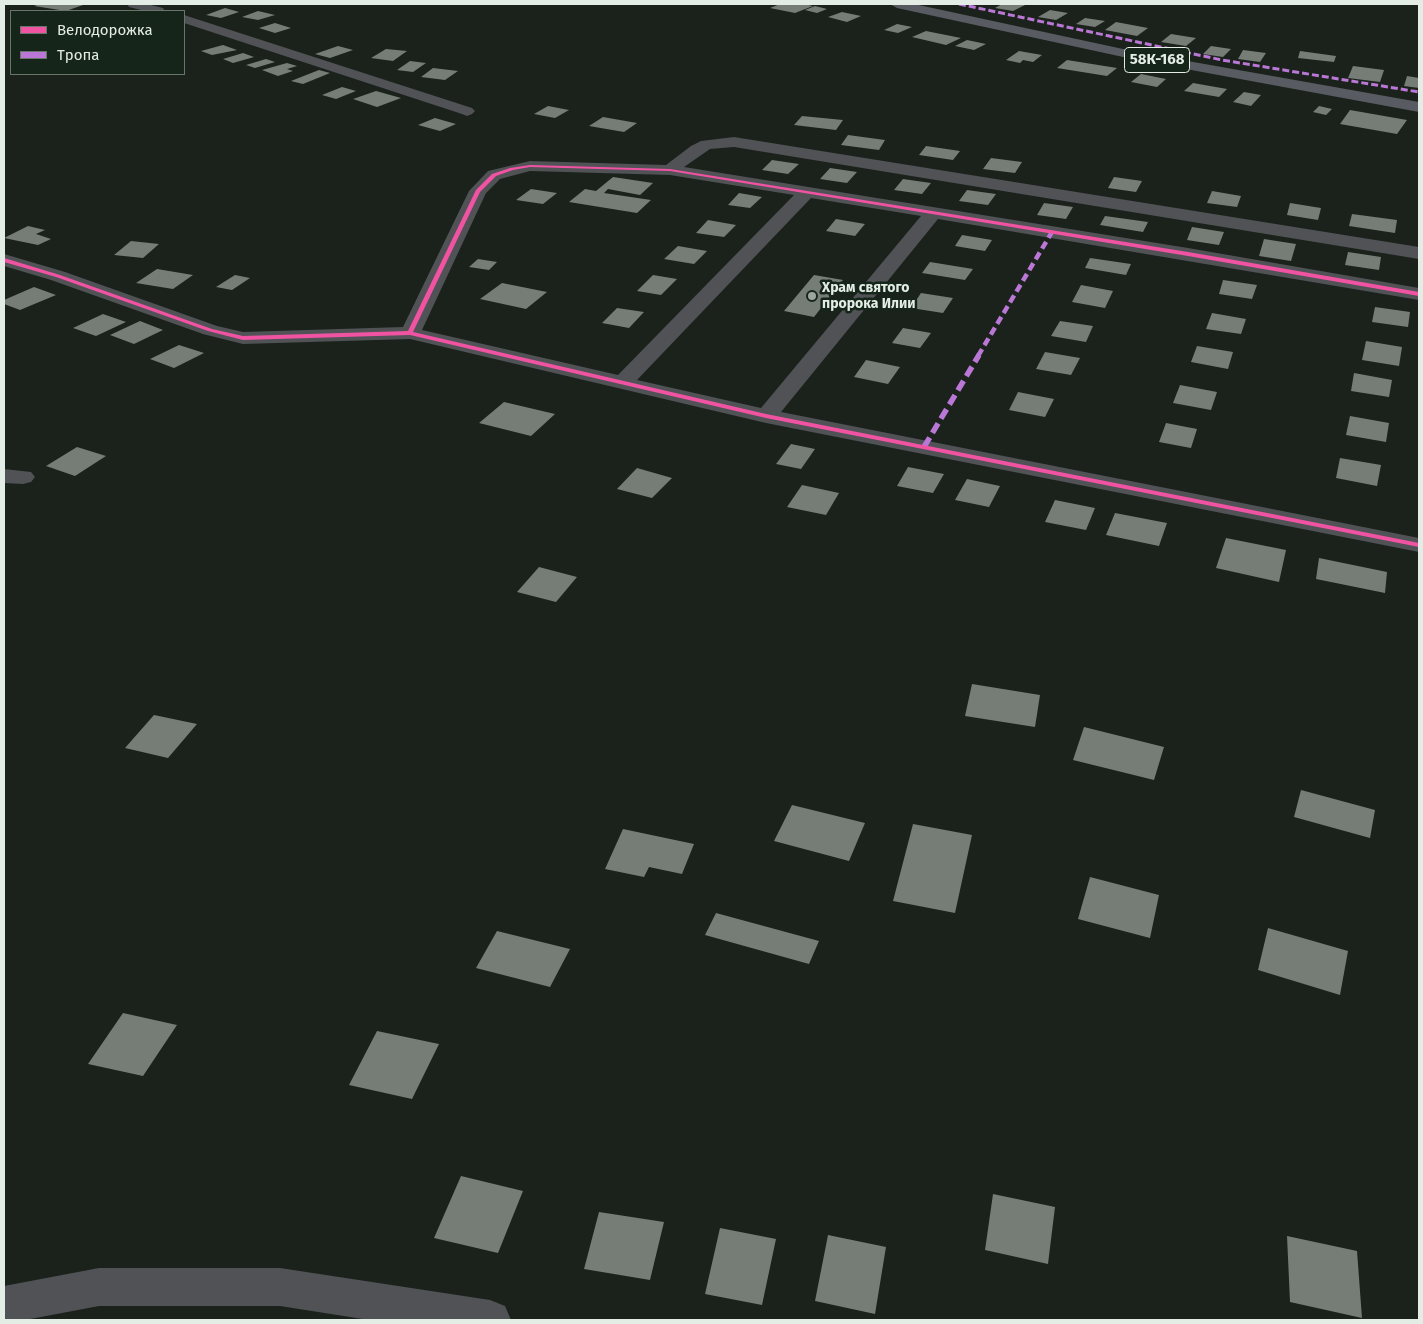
<!DOCTYPE html>
<meta charset="utf-8">
<style>
body{margin:0}
#map{position:relative;width:1423px;height:1324px;overflow:hidden;background:#1a221b;font-family:"Fira Sans",sans-serif}
canvas{display:block}
.frame{position:absolute;inset:0;border:5px solid #e4ede5;pointer-events:none}
.legend{position:absolute;left:10px;top:10px;width:175px;height:65px;box-sizing:border-box;background:#162519;border:1px solid #68756b;margin:0;padding:6px 9px;list-style:none;font-size:15px;color:#e4ede5}
.legend li{display:flex;align-items:center;gap:10px;height:25px}
.legend b{width:25px;border:1px solid #68756b}
</style>
<div id="map">
<canvas width="1423" height="1324"></canvas>
<div class="frame"></div>
<ul class="legend">
<li><b style="height:6px;background:#f153a3"></b>Велодорожка</li>
<li><b style="height:6px;background:#ba77d6"></b>Тропа</li>
</ul>
</div>
<script>
const context = document.querySelector('canvas').getContext('2d');
context.lineJoin = 'round';
function paint(path, color) { context.fillStyle = color; context.fill(path, 'evenodd'); }
const poly = rows => new Path2D(rows.map(r => 'M' + r).join(''));
function strokePath(path, color, width, dash) { context.strokeStyle = color; context.lineWidth = width; context.lineCap = dash ? 'butt' : 'round'; context.setLineDash(dash || []); context.stroke(path); }
function write(font, color, halo, rows, align = 'center') {
  context.font = font + ' "Fira Sans",sans-serif'; context.lineWidth = 5; context.setLineDash([]); context.textBaseline = 'middle'; context.strokeStyle = halo; context.fillStyle = color; for (const [text, x, y, turn = 0] of rows) {
    context.save(); context.translate(x, y); context.rotate((+turn || 0) * Math.PI / 180); context.textAlign = isNaN(turn) ? turn : align; if (halo) context.strokeText(text, 0, 0); context.fillText(text, 0, 0); context.restore();
  }
}
const building = poly([
 [40,4,77,4,83,5,66,11,34,6],
 [780,4,804,4,813,6,795,13,770,8],
 [1002,4,1021,4,1025,5,1013,11,995,8],
 [815,6,827,9,817,13,805,10],
 [225,8,239,12,221,18,206,15],
 [1050,10,1068,13,1056,20,1038,17],
 [258,11,275,15,258,20,242,17],
 [842,12,861,16,847,22,828,17],
 [1085,18,1105,21,1095,27,1076,24],
 [1116,22,1148,28,1137,36,1105,30],
 [275,23,291,28,275,33,259,28],
 [897,24,912,27,898,33,884,30],
 [926,31,961,38,946,45,912,37],
 [1171,34,1196,38,1186,46,1161,42],
 [967,40,986,44,974,50,955,46],
 [223,45,237,50,212,55,201,51],
 [338,46,353,50,330,58,315,54],
 [1211,46,1231,49,1223,57,1203,54],
 [386,49,407,51,393,61,371,58],
 [1243,50,1266,53,1260,62,1238,59],
 [1019,51,1042,55,1033,62,1023,60,1020,63,1006,60],
 [1300,51,1336,56,1334,62,1298,58],
 [243,53,254,57,233,63,223,59],
 [266,59,275,62,255,68,246,65],
 [1067,60,1117,68,1107,76,1057,68],
 [410,61,426,63,413,72,397,70],
 [287,63,297,66,287,69,293,71,278,76,262,70],
 [1353,66,1384,70,1380,82,1348,78],
 [433,68,458,71,445,80,421,77],
 [319,70,330,73,303,84,291,81],
 [1141,74,1166,79,1157,87,1131,82],
 [1407,76,1419,78,1419,88,1404,86],
 [1193,83,1227,89,1219,97,1184,91],
 [342,87,356,91,336,99,322,95],
 [376,91,401,98,377,107,353,99],
 [1244,92,1261,95,1251,106,1233,102],
 [548,106,569,110,555,118,534,114],
 [1319,106,1332,109,1326,115,1313,112],
 [1350,110,1407,120,1397,134,1340,124],
 [802,116,843,120,836,130,794,125],
 [603,117,637,123,624,132,589,126],
 [435,118,456,124,440,131,418,125],
 [848,135,885,140,879,150,841,145],
 [926,146,960,151,953,160,919,155],
 [991,158,1022,162,1015,173,983,169],
 [772,160,799,164,788,174,762,170],
 [830,168,857,172,847,183,820,179],
 [613,177,653,183,640,195,608,189,604,193,651,200,637,213,569,202,585,189,596,191],
 [1114,177,1142,181,1136,192,1108,188],
 [903,179,931,183,922,194,894,190],
 [531,189,557,193,543,204,516,200],
 [967,190,996,194,988,205,959,201],
 [1212,191,1241,196,1237,207,1207,203],
 [739,193,762,197,750,208,728,205],
 [1044,203,1073,207,1066,219,1037,215],
 [1290,203,1321,208,1318,220,1287,215],
 [1352,214,1397,220,1395,233,1349,226],
 [1105,216,1148,222,1143,232,1100,225],
 [836,219,865,224,855,236,826,231],
 [708,220,736,225,724,237,696,233],
 [28,226,45,230,36,234,51,239,38,245,4,238],
 [1192,227,1224,232,1219,245,1187,240],
 [962,235,992,240,985,251,955,246],
 [1264,239,1296,244,1291,261,1259,256],
 [131,241,159,244,143,258,114,255],
 [678,246,707,251,694,264,664,259],
 [1348,252,1381,257,1379,270,1345,265],
 [1090,258,1131,264,1126,275,1085,268],
 [478,259,497,262,489,270,469,267],
 [930,262,973,269,965,280,922,273],
 [157,269,193,275,173,289,136,283],
 [235,275,250,278,232,290,216,287],
 [653,275,677,279,661,295,637,291],
 [814,275,843,280,814,317,784,311],
 [1223,280,1257,285,1252,299,1219,294],
 [502,283,547,292,526,309,480,299],
 [1081,285,1113,291,1105,308,1072,302],
 [34,287,56,295,20,310,4,304,4,300],
 [921,293,953,298,943,313,911,308],
 [1375,307,1410,312,1408,327,1372,322],
 [617,308,644,312,629,328,602,323],
 [1212,313,1246,319,1241,334,1206,329],
 [103,314,126,322,96,336,73,328],
 [140,321,163,330,134,344,110,335],
 [1060,321,1093,326,1086,342,1051,336],
 [903,328,931,333,920,348,892,343],
 [1366,341,1402,347,1399,366,1362,360],
 [179,345,204,353,174,368,150,359],
 [1197,346,1233,352,1228,369,1191,362],
 [1045,352,1080,358,1071,375,1036,369],
 [866,360,900,367,888,384,854,377],
 [1354,373,1392,380,1389,397,1351,391],
 [1180,385,1217,392,1211,410,1173,403],
 [1018,392,1054,399,1045,417,1009,410],
 [504,402,555,414,531,436,479,423],
 [1350,416,1389,423,1386,442,1346,435],
 [1166,423,1197,429,1191,448,1159,442],
 [791,444,815,449,801,469,776,464],
 [77,447,106,456,75,476,46,466],
 [1340,458,1381,465,1377,486,1336,478],
 [908,467,944,474,933,493,897,486],
 [637,468,672,478,652,498,617,489],
 [967,479,1000,486,989,507,955,500],
 [802,485,839,493,826,515,787,507],
 [1055,500,1095,508,1086,530,1045,522],
 [1115,513,1167,523,1159,546,1106,535],
 [1226,538,1286,550,1279,582,1216,568],
 [1319,558,1387,572,1385,593,1316,579],
 [539,567,577,577,556,602,517,592],
 [972,684,1040,695,1035,727,965,716],
 [154,715,197,724,168,758,125,748],
 [1084,727,1164,747,1154,780,1073,760],
 [1301,790,1375,810,1370,838,1294,817],
 [792,805,865,823,849,861,774,841],
 [913,824,972,835,955,913,893,901],
 [623,829,694,844,682,874,649,867,644,877,605,869],
 [1090,877,1159,895,1150,938,1078,919],
 [716,913,819,941,809,964,705,935],
 [1268,928,1348,951,1340,995,1258,970],
 [497,931,570,949,550,987,476,968],
 [123,1013,177,1025,143,1076,88,1064],
 [377,1031,439,1044,412,1099,349,1085],
 [461,1176,523,1191,498,1253,434,1238],
 [993,1194,1055,1207,1048,1264,985,1250],
 [599,1212,664,1222,650,1280,584,1269],
 [720,1228,776,1239,762,1305,705,1294],
 [828,1235,886,1247,875,1314,815,1301],
 [1287,1236,1357,1251,1362,1318,1290,1302]
]);
const minor = poly([
 [127,4,147,4,163,8,165,11,145,11,129,7,127,4],
 [184,15,472,108,475,111,472,114,467,116,462,114,184,23,184,15],
 [734,137,1419,247,1419,259,734,147,710,149,684,167,1188,248,1419,288,1419,300,938,219,781,412,1419,538,1419,552,766,423,410,339,243,344,203,334,51,280,4,266,4,254,65,272,217,326,243,332,403,327,469,191,488,171,530,161,666,165,691,146,701,141,734,137],
 [530,171,670,175,794,195,618,375,422,330,486,193,500,179,530,171],
 [811,198,921,216,761,408,637,380,811,198],
 [4,469,31,472,35,477,31,482,23,484,4,483,4,469]
]);
const tertiary = poly([
 [99,1268,280,1268,490,1300,505,1306,511,1320,369,1320,280,1306,99,1306,25,1320,4,1320,4,1286,99,1268]
]);
const primary = poly([
 [890,4,914,4,1137,52,1419,102,1419,112,1137,60,897,8,890,4]
]);
const quietFar2 = poly([
 [959,4,1222,60,1419,92]
]);
const quietFar1 = poly([
 [978,356,1052,232]
]);
const quiet = poly([
 [924,447,979,355]
]);
const cycleway = poly([
 [530,165,670,169,1188,252,1419,292,1419,296,1188,256,670,171,530,167,513,170,496,176,480,192,413,332,766,414,1419,543,1419,547,766,418,410,335,243,340,208,331,56,277,4,262,4,258,60,275,212,329,243,336,408,331,476,190,492,174,510,168,530,165]
]);
const markers = [
 [812,296,5,"#9da69e"]
];
const farPoinames = [
 ["Храм святого",822,288],
 ["пророка Илии",822,304]
];
const shields = [
 [1157,60,65]
];
const shieldNames = [
 ["58К-168",1157,60]
];
paint(building, '#757d76');
paint(minor, '#505256');
paint(tertiary, '#505256');
paint(primary, '#585b61');
strokePath(quietFar2, '#ba77d6', 3, [7, 3]);
strokePath(quietFar1, '#ba77d6', 4.5, [8, 4.5]);
strokePath(quiet, '#ba77d6', 5.5, [11, 5.5]);
paint(cycleway, '#f153a3');
for (const [x, y, r, color] of markers) { const dot = new Path2D(); dot.arc(x, y, r, 0, 2 * Math.PI); context.fillStyle = color; context.fill(dot); strokePath(dot, '#162519', 2); }
write('bold 14px', '#e4ede5', '#162519', farPoinames, 'left');
for (const [x, y, w] of shields) { const box = new Path2D(); box.roundRect(x - w / 2, y - 12.5, w, 25, 4); context.fillStyle = '#162519'; context.fill(box); strokePath(box, '#e4ede5', 1); }
write('bold 15px', '#e4ede5', null, shieldNames);
</script>
